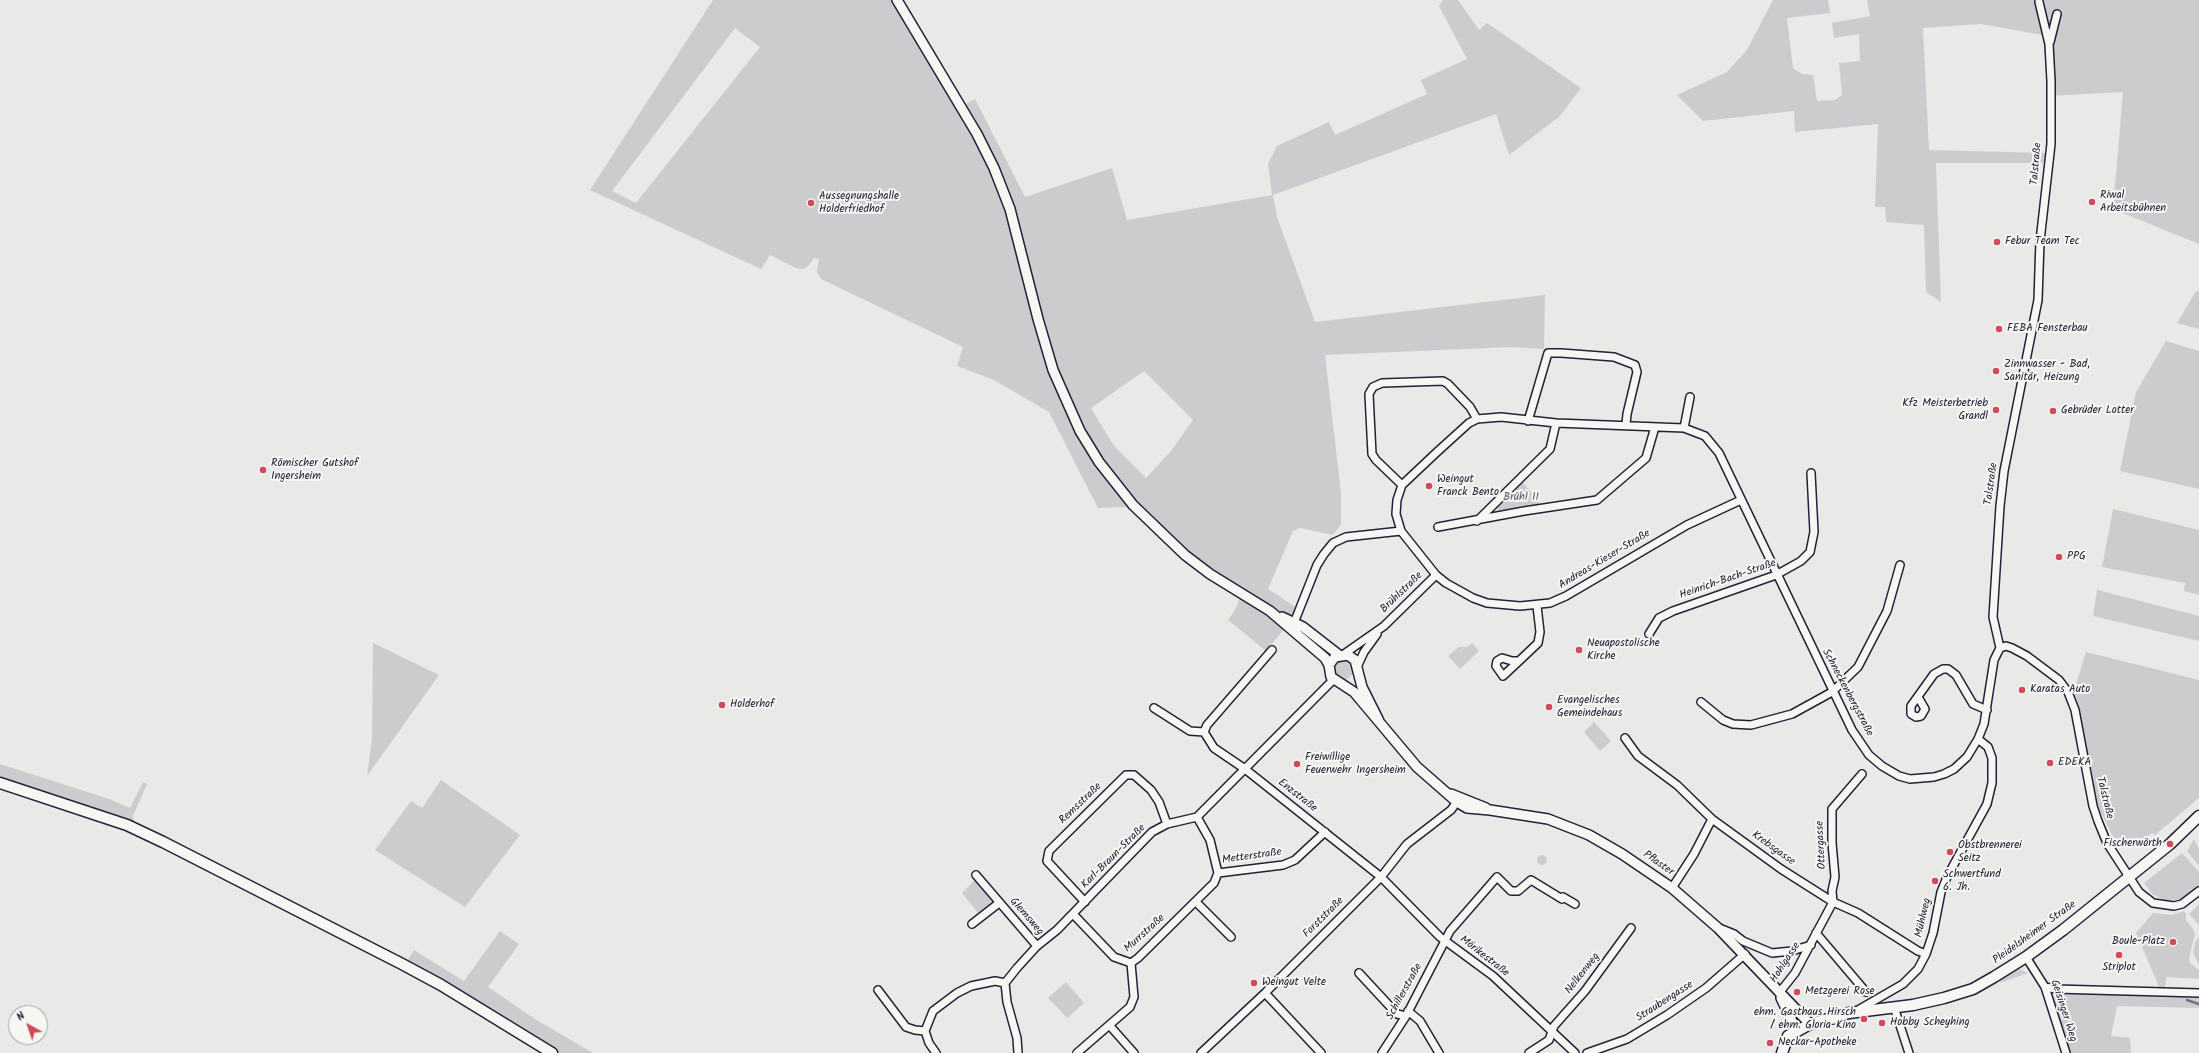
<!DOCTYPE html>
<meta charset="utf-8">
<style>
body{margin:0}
#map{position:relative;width:2199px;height:1053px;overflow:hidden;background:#e9e9e7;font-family:Kalam,sans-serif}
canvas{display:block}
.north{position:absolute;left:8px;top:1005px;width:40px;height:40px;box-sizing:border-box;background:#f6f6f2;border:1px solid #a1a1a9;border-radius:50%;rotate:320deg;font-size:11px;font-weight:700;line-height:16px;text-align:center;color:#22223b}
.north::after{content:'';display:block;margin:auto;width:14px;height:18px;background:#d1495b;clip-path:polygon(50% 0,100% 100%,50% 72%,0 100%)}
</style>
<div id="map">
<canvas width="2199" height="1053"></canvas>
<div class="north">N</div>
</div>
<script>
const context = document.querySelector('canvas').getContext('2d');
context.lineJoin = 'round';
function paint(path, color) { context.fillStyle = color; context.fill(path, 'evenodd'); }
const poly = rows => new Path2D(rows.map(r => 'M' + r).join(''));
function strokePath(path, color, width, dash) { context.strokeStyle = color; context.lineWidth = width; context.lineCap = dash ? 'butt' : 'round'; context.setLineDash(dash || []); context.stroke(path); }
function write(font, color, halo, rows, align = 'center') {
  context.font = font + ' Kalam,sans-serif'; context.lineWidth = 4; context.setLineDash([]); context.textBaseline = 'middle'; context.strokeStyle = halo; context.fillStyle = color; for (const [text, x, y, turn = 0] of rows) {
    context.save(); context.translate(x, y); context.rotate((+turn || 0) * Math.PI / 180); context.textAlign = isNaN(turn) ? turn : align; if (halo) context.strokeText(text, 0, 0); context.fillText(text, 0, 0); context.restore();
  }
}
const green = poly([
 [713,0,893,0,957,108,975,99,1025,197,1112,168,1127,220,1272,195,1268,164,1277,146,1329,122,1335,135,1427,94,1421,80,1467,59,1439,6,1443,0,1458,0,1479,30,1487,23,1581,88,1560,116,1509,155,1496,114,1273,195,1277,217,1315,322,1545,295,1544,349,1512,347,1325,355,1341,493,1341,524,1333,535,1300,528,1293,531,1268,589,1297,608,1294,617,1266,651,1228,620,1234,612,1240,598,1182,558,1130,507,1098,508,1049,412,994,380,957,366,963,347,821,279,817,272,819,259,814,258,807,267,802,269,796,268,770,255,761,269,590,190],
 [735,28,760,47,636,203,612,191],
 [1144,371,1193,420,1171,451,1146,478,1114,446,1091,408],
 [1773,0,1828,0,1830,13,1787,18,1793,68,1802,74,1813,75,1817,101,1835,100,1842,95,1839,63,1860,61,1859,34,1834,38,1832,23,1870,16,1867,0,2199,0,2199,244,2113,209,2123,92,2048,96,2043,35,1981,24,1923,28,1929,150,2046,153,2045,163,1936,163,1941,302,1926,292,1924,225,1886,222,1885,207,1875,207,1878,124,1795,132,1794,111,1703,121,1677,95,1727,72,1747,50],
 [2196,291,2199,292,2199,329,2177,323],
 [2166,341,2199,351,2199,489,2120,471,2136,392],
 [1522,482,1538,499,1539,506,1502,513,1498,510,1497,505],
 [2113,509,2199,530,2199,595,2184,591,2185,583,2102,567],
 [2097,590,2199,616,2199,641,2093,616],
 [373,643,439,675,367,776,372,739],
 [1472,643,1479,651,1460,669,1448,656,1459,647,1467,647],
 [2086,652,2199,680,2199,798,2155,835,2152,833,2146,838,2148,841,2133,847,2115,841,2097,804,2074,691],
 '1333 670a10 10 0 1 1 20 0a10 10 0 1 1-20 0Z',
 [1594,722,1611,741,1600,751,1584,732],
 [0,764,109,799,130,808,143,782,147,784,133,816,135,824,99,819,0,787],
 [441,780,520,835,465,907,375,850,411,801,422,808],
 [2194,839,2199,849,2199,866,2187,851],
 [2182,853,2199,872,2199,888,2185,898,2177,900,2164,900,2152,894,2144,883],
 '1537 860a5 5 0 1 1 10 0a5 5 0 1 1-10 0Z',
 [975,880,993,899,992,903,978,913,962,893],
 [2199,904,2199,925,2189,914],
 [2184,911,2186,914,2186,920,2193,929,2195,934,2189,959,2190,963,2199,970,2199,989,2199,979,2166,977,2165,989,2160,989,2136,933,2153,913,2172,915],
 [500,931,519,944,488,987,535,1019,593,1053,547,1053,405,970,407,961,414,950,464,981],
 [2199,937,2199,965,2193,952,2195,943],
 [2019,969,2028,973,2000,983,2003,978],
 [1066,982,1084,1003,1067,1018,1048,998],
 [2058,992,2199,995,2199,1008,2117,1006,2111,1036,2130,1038,2131,1053,2063,1053,2047,1003]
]);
const stream = poly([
 [2187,1000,2199,1004]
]);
const minor = poly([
 [2050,42,2057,14],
 [1528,421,1548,353,1561,353,1614,357,1635,365,1637,372,1627,414,1626,424],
 [1684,428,1690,397],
 [1402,485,1376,460,1372,454,1369,394,1373,387,1382,383,1443,381,1448,384,1470,407,1477,419],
 [1741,500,1687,525,1566,596,1550,603,1520,606,1487,603,1473,598,1446,583,1436,575,1401,531,1396,514,1397,500,1402,485,1437,452,1469,423,1477,419,1501,417,1556,423,1684,428,1705,436,1719,453,1852,730,1869,755,1882,766,1899,776,1910,779,1934,777,1944,774,1954,769,1967,757,1978,739,1984,724,1994,660,2000,648],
 [1477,521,1550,449,1556,423],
 [1438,527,1524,511,1597,500,1646,458,1655,427],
 [1294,623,1317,565,1324,554,1333,543,1346,537,1401,531],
 [1649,634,1659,618,1673,611,1776,575,1801,561,1810,552,1814,532,1811,473],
 [2000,648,1993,617,2000,506,2004,471,2038,300,2040,241,2051,144,2051,81,2049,44,2039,2],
 [2000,648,2006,646,2012,648,2027,656,2059,680,2068,692,2075,710,2093,806,2098,821,2107,843,2139,892,2153,903,2174,906,2182,904,2199,891],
 [1344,654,1384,626,1436,575],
 [1519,661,1503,676,1496,666,1497,661,1502,658,1512,661,1519,661,1538,643,1540,632,1537,606],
 [1358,665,1364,652,1377,634],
 [1918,697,1925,709,1921,716,1916,717,1911,714,1911,706,1934,674,1943,669,1948,669,1956,675,1973,704,1987,710],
 [1701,702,1723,720,1733,724,1751,725,1792,714,1832,692,1858,667,1887,611,1900,565],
 [1154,708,1190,731,1204,732],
 [1204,732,1214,748,1245,769,1381,877,1440,937,1493,976,1575,1053],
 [1204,732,1207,725,1272,650],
 [1625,738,1638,756,1677,785,1712,819,1781,869,1833,902,1858,913,1918,951,1926,954],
 [1218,873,1283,865,1295,860,1325,832],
 [976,875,1037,946],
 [1672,888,1694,854,1712,819],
 [1085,902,1047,861,1049,851,1126,775,1134,775,1151,790,1159,802,1167,824],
 [1196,902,1231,937],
 [1833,902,1832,891,1835,877,1832,843,1832,809,1862,774],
 [1073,914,1114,957,1131,963,1138,958,1214,883,1218,873,1210,840,1197,817],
 [972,924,999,903],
 [1719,928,1734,934,1743,941,1772,953,1792,951,1811,945],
 [1816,933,1866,992],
 [2026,957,2045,987,2066,1053],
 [1359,973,1397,1014,1406,1016],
 [2045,987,2056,989,2199,993],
 [878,990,906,1027,915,1030,925,1031],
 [1265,993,1321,1053],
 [1779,993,1795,973,1833,902],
 [1894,1007,1909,1053],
 [1858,1010,1903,984,1918,969,1926,954,1933,933,1941,892,1947,877,1987,804,1992,783,1992,758,1988,747,1978,739],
 [1408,1011,1420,1021,1439,1053],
 [1110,1026,1134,1053],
 [936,1053,929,1043,925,1031,933,1011,957,993,971,986,995,981,1005,983],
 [1018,1053,1017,1038,1007,1002,1005,983,1017,968,1037,946,1057,930,1152,832,1167,824,1197,817,1333,680],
 [1077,1053,1130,1007,1134,997,1131,963],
 [1201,1053,1265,993,1381,877,1407,844,1451,810,1459,799],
 [1382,1053,1406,1016,1450,931,1497,877,1511,891,1518,891,1531,880,1562,899,1563,897,1575,904],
 [1529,1053,1549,1040,1554,1026,1585,991,1631,928],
 [1587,1053,1627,1039,1667,1015,1706,988,1745,954]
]);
const tertiary = poly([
 [897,0,977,134,994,168,1010,209,1038,319,1053,370,1080,431,1099,462,1133,505,1185,555,1210,574,1270,611,1325,658,1329,665],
 [1282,617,1303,627,1339,655],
 [1379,721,1362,687,1355,660,1348,655,1335,657,1329,665,1331,677,1354,692,1417,767,1457,802,1467,808,1490,810,1548,819,1589,835,1622,854,1672,888,1718,928,1810,1024],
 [1451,794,1486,808],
 [1781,998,1792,1021,1794,1031]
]);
const secondary = poly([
 [0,783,127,825,163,842,402,964,441,985,552,1053],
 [1782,1053,1788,1036,1810,1024,1849,1013,1913,1005,1944,998,1973,989,1994,977,2026,957,2063,930,2170,844,2199,816]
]);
const markers = [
 [2092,202,4,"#d1495b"],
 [811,203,4,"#d1495b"],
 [1997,242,4,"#d1495b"],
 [1999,329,4,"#d1495b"],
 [1996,371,4,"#d1495b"],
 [1996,410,4,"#d1495b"],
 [2053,411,4,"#d1495b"],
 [263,470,4,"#d1495b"],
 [1429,486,4,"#d1495b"],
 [2059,557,4,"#d1495b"],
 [1579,650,4,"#d1495b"],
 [2022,690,4,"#d1495b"],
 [722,705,4,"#d1495b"],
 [1549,707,4,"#d1495b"],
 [2050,763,4,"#d1495b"],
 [1297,764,4,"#d1495b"],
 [2170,844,4,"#d1495b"],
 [1950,852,4,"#d1495b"],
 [1935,881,4,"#d1495b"],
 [2173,942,4,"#d1495b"],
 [2119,955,4,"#d1495b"],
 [1254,983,4,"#d1495b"],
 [1797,992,4,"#d1495b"],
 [1864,1019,4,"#d1495b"],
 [1882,1023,4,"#d1495b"],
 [1770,1043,4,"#d1495b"]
];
const streetNames = [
 ["Talstraße",2037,164,-85],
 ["Talstraße",1992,484,-82],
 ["Andreas-Kieser-Straße",1605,560,-31],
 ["Heinrich-Bach-Straße",1728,580,-19],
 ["Brühlstraße",1402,593,-44],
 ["Schneckenbergstraße",1847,693,62],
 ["Enzstraße",1297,796,38],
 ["Talstraße",2104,798,76],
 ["Remsstraße",1081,804,-44],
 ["Ottergasse",1822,845,-93],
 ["Krebsgasse",1773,849,36],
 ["Karl-Braun-Straße",1114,857,-45],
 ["Metterstraße",1252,857,-8],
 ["Pflaster",1658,864,35],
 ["Glemsweg",1026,917,49],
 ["Forststraße",1324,918,-45],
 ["Mühlweg",1924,918,-77],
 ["Pleidelsheimer Straße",2035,933,-36],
 ["Murrstraße",1145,934,-42],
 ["Mörikestraße",1484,957,38],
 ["Hohlgasse",1786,963,-57],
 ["Nelkenweg",1583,974,-52],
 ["Schillerstraße",1405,992,-61],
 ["Straubengasse",1665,1002,-33],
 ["Geisinger Weg",2063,1011,72]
];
const poiNames = [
 ["Riwal",2100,196],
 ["Arbeitsbühnen",2100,209],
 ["Aussegnungshalle",819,197],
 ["Holderfriedhof",819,210],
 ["Febur Team Tec",2005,242],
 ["FEBA Fensterbau",2007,329],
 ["Zinnwasser - Bad,",2004,365],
 ["Sanitär, Heizung",2004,378],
 ["Kfz Meisterbetrieb",1988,404,"right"],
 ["Grandl",1988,417,"right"],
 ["Gebrüder Lotter",2061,411],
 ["Römischer Gutshof",271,464],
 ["Ingersheim",271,477],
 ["Weingut",1437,480],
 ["Franck Bento",1437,493],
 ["PPG",2067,557],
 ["Neuapostolische",1587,644],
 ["Kirche",1587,657],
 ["Karatas Auto",2030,690],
 ["Evangelisches",1557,701],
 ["Gemeindehaus",1557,714],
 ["Holderhof",730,705],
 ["Freiwillige",1305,758],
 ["Feuerwehr Ingersheim",1305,771],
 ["EDEKA",2058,763],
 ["Fischerwörth",2162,844,"right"],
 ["Obstbrennerei",1958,846],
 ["Seitz",1958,859],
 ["Schwertfund",1943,875],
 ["6. Jh.",1943,888],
 ["Boule-Platz",2165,942,"right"],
 ["Striplot",2119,968,"center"],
 ["Weingut Velte",1262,983],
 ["Metzgerei Rose",1805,992],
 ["ehm. Gasthaus Hirsch",1856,1013,"right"],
 ["/ ehm. Gloria-Kino",1856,1026,"right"],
 ["Hobby Scheyhing",1890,1023],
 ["Neckar-Apotheke",1778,1043]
];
const parkNames = [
 ["Brühl II",1521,498]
];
paint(green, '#ccccce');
strokePath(stream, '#71717f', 2.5);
strokePath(minor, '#22223b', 10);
strokePath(tertiary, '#22223b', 12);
strokePath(secondary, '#22223b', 13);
strokePath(minor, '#f6f6f2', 7);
strokePath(tertiary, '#f6f6f2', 9);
strokePath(secondary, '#f6f6f2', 10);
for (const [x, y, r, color] of markers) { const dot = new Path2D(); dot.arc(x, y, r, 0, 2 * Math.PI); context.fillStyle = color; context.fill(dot); strokePath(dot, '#f6f6f2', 1.5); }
write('11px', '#22223b', '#f6f6f2', streetNames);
write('11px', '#22223b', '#f6f6f2', poiNames, 'left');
write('11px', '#555567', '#f6f6f2', parkNames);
</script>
